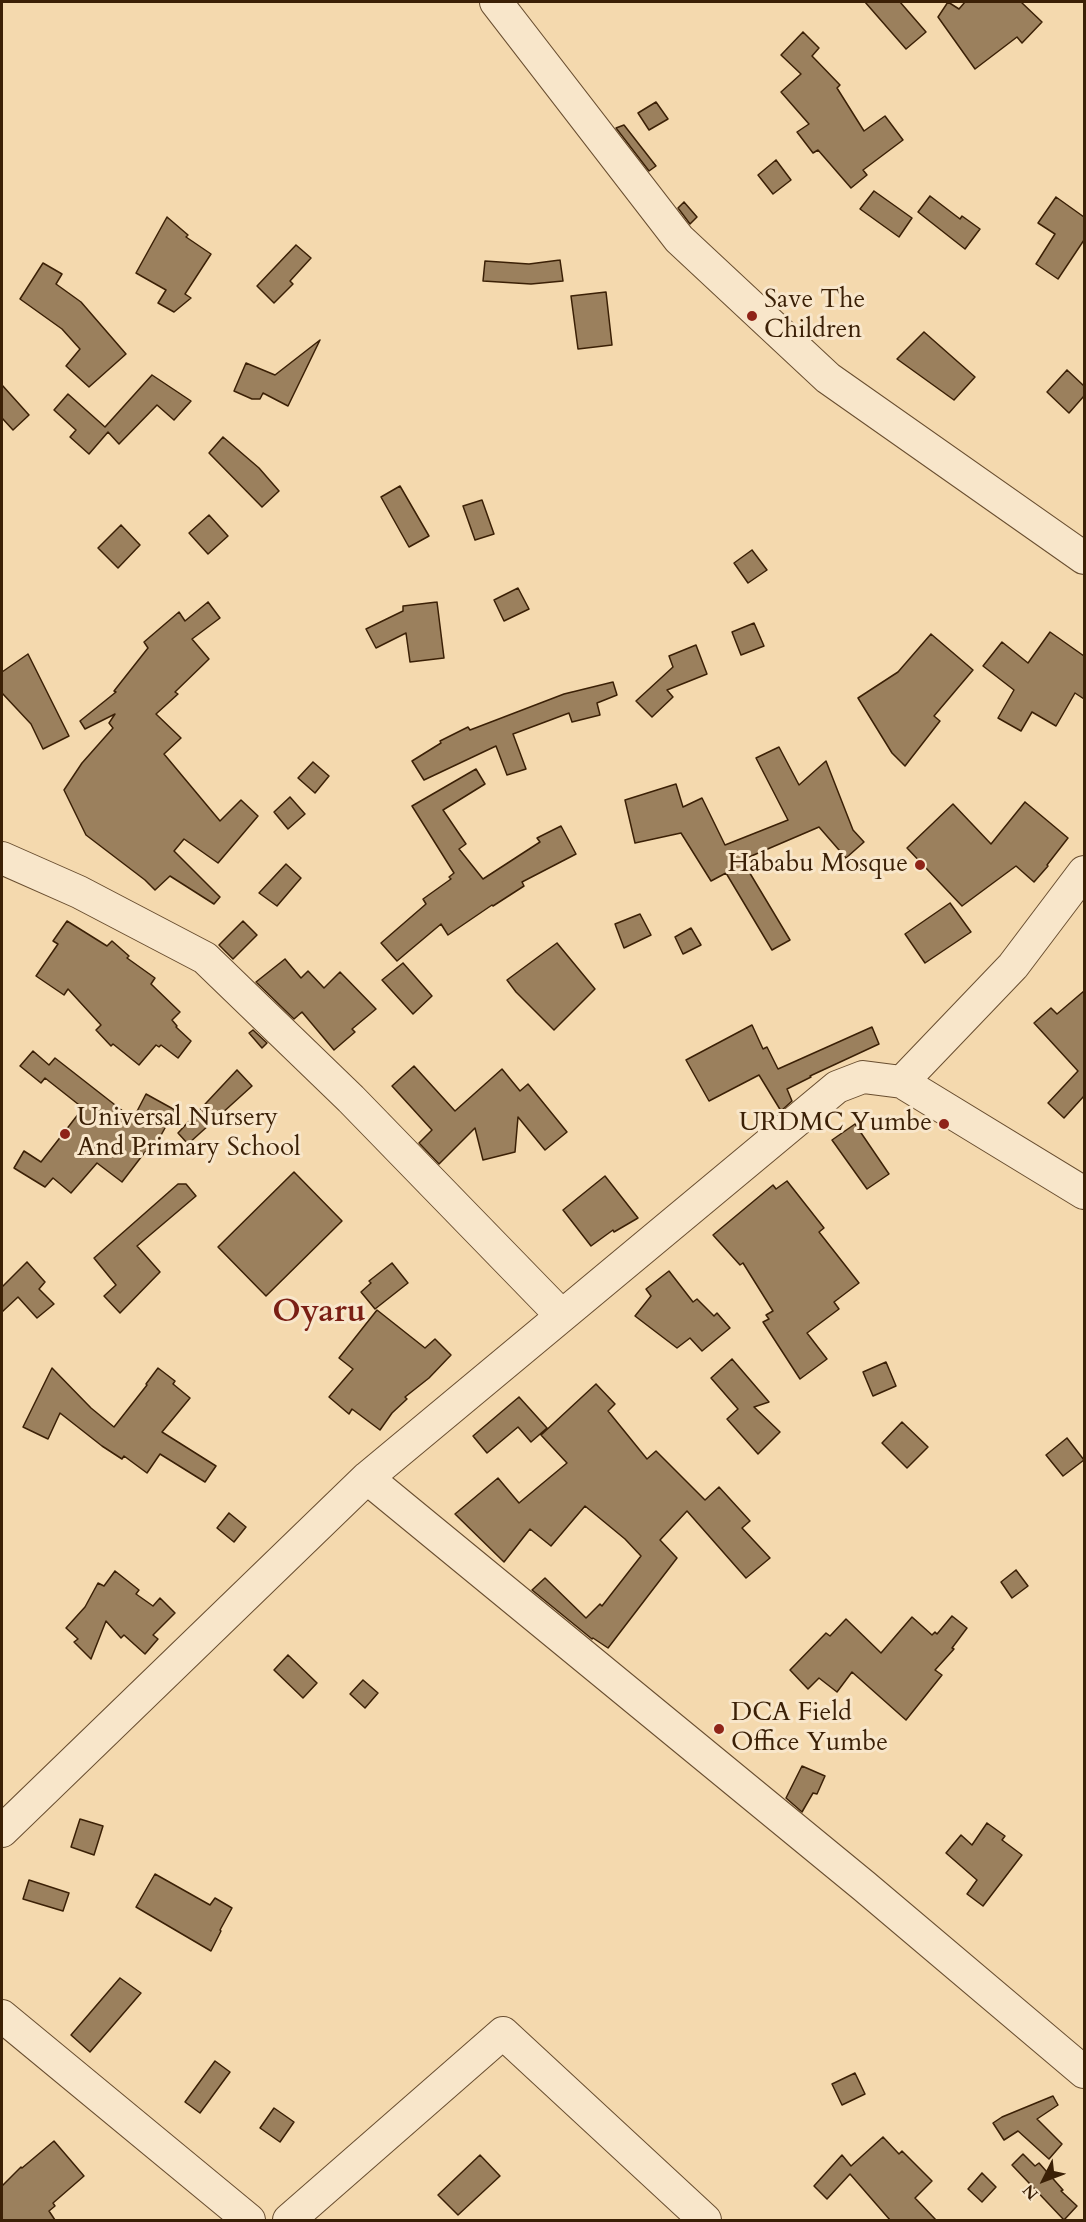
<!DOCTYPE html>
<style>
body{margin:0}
#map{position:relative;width:1086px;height:2222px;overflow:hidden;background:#f4d9ae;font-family:Cardo,serif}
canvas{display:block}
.frame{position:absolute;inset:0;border:3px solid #3b2006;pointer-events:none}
.north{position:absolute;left:1014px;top:2150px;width:60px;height:60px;-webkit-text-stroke:4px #f8e6ca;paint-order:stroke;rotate:228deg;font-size:16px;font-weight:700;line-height:24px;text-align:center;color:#3b2006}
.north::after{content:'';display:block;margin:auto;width:21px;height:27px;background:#3b2006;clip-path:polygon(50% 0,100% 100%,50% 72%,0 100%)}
</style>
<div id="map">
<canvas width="1086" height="2222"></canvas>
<div class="frame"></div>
<div class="north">N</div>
</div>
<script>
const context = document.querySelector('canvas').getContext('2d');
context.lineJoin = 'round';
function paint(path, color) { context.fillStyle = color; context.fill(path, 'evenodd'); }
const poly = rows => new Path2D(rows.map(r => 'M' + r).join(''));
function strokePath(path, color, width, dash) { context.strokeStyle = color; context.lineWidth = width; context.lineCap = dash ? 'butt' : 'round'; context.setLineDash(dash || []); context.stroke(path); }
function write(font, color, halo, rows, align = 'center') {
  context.font = font + ' Cardo,serif'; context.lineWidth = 6; context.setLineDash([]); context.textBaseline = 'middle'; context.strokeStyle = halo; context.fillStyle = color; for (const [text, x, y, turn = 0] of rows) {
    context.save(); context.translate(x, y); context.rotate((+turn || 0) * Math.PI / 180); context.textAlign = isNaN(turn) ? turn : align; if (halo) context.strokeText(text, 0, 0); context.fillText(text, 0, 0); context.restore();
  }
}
const building = poly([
 [865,2,900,2,926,32,906,49,865,2],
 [948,2,959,9,965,2,1021,2,1042,22,1022,43,1017,37,975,69,938,17,948,2],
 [803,32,819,48,812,56,840,85,837,88,864,131,885,116,903,140,863,170,867,175,851,188,818,150,813,153,797,132,809,124,781,92,801,74,781,55,803,32],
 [656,102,668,119,649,130,638,113,656,102],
 [624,125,656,166,649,171,616,128,624,125],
 [776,160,791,180,773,194,758,175,776,160],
 [874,191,912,218,899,237,860,209,874,191],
 [930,196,960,219,962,216,980,229,965,249,918,212,930,196],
 [1056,197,1084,217,1084,240,1058,279,1036,264,1055,234,1038,223,1056,197],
 [684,202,697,217,690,224,678,208,684,202],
 [167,217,188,235,186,237,211,254,185,294,191,298,174,312,158,303,166,290,136,273,167,217],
 [296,245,311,258,290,281,293,284,274,303,257,286,296,245],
 [560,260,563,281,531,284,483,281,485,261,529,264,560,260],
 [43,263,62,274,56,284,81,302,126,354,89,387,66,366,80,349,62,329,20,299,43,263],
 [606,292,612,345,578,349,571,296,606,292],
 [924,332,975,377,954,400,897,359,924,332],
 [320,340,288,406,263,393,260,399,252,399,234,391,246,363,275,375,320,340],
 [1067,370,1084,386,1084,396,1069,413,1047,392,1067,370],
 [152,375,191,401,174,420,157,405,119,444,108,432,89,454,70,437,76,430,54,410,68,394,105,427,152,375],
 [2,385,29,415,13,430,2,418,2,385],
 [223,437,259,468,279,491,262,507,209,453,223,437],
 [400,486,429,536,409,547,381,497,400,486],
 [482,500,494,534,475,540,463,506,482,500],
 [209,515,228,536,208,554,189,533,209,515],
 [121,525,140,545,118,568,98,548,121,525],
 [752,550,767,570,748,583,734,563,752,550],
 [518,588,529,609,504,621,494,600,518,588],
 [208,602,220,618,192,639,209,659,175,692,178,694,156,714,181,738,164,754,220,821,241,800,258,816,218,863,184,839,174,851,220,897,214,904,170,876,155,890,145,880,86,835,64,790,82,763,113,728,109,723,115,714,85,729,80,721,116,692,114,691,148,648,144,642,179,612,185,621,208,602],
 [437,602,444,658,410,662,406,633,376,648,366,629,403,611,403,606,437,602],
 [754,623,764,646,741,655,732,632,754,623],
 [1050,632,1084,656,1084,699,1075,693,1056,726,1032,712,1021,731,998,718,1014,690,983,666,1002,642,1028,663,1050,632],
 [931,634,973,670,934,716,940,721,905,766,892,753,858,698,898,672,931,634],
 [696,645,707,674,667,690,673,697,652,717,636,701,673,667,669,656,696,645],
 [28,654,69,736,43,749,31,724,2,693,2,672,28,654],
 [613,682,617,695,597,703,600,715,572,722,569,713,513,734,526,769,507,775,496,746,424,780,412,761,441,743,440,741,468,727,470,730,564,694,613,682],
 [779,747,799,785,826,761,853,830,864,842,846,858,819,827,742,860,790,940,772,950,726,873,711,881,681,833,635,843,625,800,676,784,683,807,702,798,725,845,788,820,756,758,779,747],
 [313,762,329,776,315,793,298,778,313,762],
 [476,769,485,784,443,810,466,844,459,849,483,879,540,842,537,838,561,826,576,854,522,882,524,886,493,906,492,905,448,935,441,924,397,961,381,943,426,904,423,899,451,879,449,877,454,873,412,806,476,769],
 [290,797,305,814,288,829,274,812,290,797],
 [1025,802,1068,838,1047,865,1048,866,1034,882,1016,866,962,906,907,848,953,804,991,844,1025,802],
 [286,864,301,878,277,906,259,893,286,864],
 [950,903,971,932,925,963,905,934,950,903],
 [640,914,651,935,624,948,615,924,640,914],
 [67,921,107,946,112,941,129,956,127,958,155,978,151,984,180,1012,172,1020,177,1026,176,1027,191,1041,178,1058,161,1045,159,1047,156,1045,139,1065,113,1044,111,1046,96,1030,101,1025,68,989,64,995,36,976,58,944,53,941,67,921],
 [243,921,257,935,233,959,219,945,243,921],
 [691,928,701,945,683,954,675,937,691,928],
 [557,943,595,989,554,1030,516,992,507,980,557,943],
 [285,959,301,978,308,971,324,988,340,972,376,1009,352,1029,355,1032,334,1050,302,1012,294,1019,256,982,285,959],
 [403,963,432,996,413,1014,382,980,403,963],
 [1084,991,1084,1096,1064,1118,1048,1103,1078,1071,1034,1023,1051,1008,1057,1014,1084,991],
 [752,1025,763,1049,767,1047,778,1069,872,1027,879,1044,810,1076,811,1077,787,1089,792,1101,781,1111,759,1075,709,1101,686,1060,752,1025],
 [253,1030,267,1043,262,1048,249,1033,253,1030],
 [33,1051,49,1065,55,1058,133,1119,146,1094,175,1110,150,1155,145,1152,122,1182,97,1163,71,1193,53,1178,45,1187,14,1168,24,1151,41,1162,83,1108,45,1078,41,1083,20,1066,33,1051],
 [414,1066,455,1111,502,1069,520,1091,528,1084,567,1132,545,1150,518,1117,515,1152,483,1160,475,1128,439,1164,419,1143,432,1130,392,1086,414,1066],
 [237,1070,252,1086,188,1144,178,1133,237,1070],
 [855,1124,889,1174,867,1189,832,1140,855,1124],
 [294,1172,342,1221,266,1296,218,1247,294,1172],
 [605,1176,638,1218,614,1232,613,1230,591,1246,563,1210,605,1176],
 [787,1181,824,1228,819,1232,859,1283,834,1302,839,1309,807,1333,827,1359,800,1379,763,1322,769,1319,766,1315,773,1311,743,1263,740,1265,713,1235,773,1185,776,1189,787,1181],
 [178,1184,186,1184,196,1196,137,1246,160,1272,120,1313,104,1296,116,1285,94,1258,178,1184],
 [27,1262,45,1282,39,1289,54,1304,37,1318,18,1297,2,1312,2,1287,27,1262],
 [392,1263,408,1283,375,1309,361,1292,371,1283,369,1281,392,1263],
 [669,1271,693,1302,697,1299,714,1316,717,1313,730,1328,702,1351,690,1338,677,1348,635,1316,651,1296,646,1289,669,1271],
 [377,1310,425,1348,435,1339,451,1355,429,1378,405,1397,407,1399,392,1413,380,1430,352,1409,349,1414,329,1397,353,1369,339,1358,377,1310],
 [732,1359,769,1402,754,1407,780,1432,758,1454,727,1419,738,1409,711,1378,732,1359],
 [886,1362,896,1386,873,1396,863,1372,886,1362],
 [52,1368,91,1408,114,1427,147,1385,146,1384,158,1368,175,1381,173,1384,190,1398,162,1432,216,1466,205,1482,160,1454,147,1473,124,1456,122,1459,102,1446,60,1413,48,1439,23,1427,52,1368],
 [596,1384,615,1404,608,1411,647,1459,656,1451,705,1500,719,1487,750,1521,742,1528,770,1558,746,1578,687,1511,660,1540,677,1558,608,1648,593,1638,592,1639,532,1590,545,1578,586,1618,600,1604,602,1606,641,1556,625,1539,585,1506,551,1546,530,1529,504,1562,455,1514,498,1478,519,1503,567,1463,541,1435,596,1384],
 [519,1397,547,1428,531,1442,518,1427,487,1453,473,1436,519,1397],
 [902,1422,928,1447,907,1468,882,1443,902,1422],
 [1067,1438,1084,1460,1063,1476,1046,1455,1067,1438],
 [229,1513,246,1527,234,1542,217,1528,229,1513],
 [1016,1570,1028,1586,1012,1598,1001,1582,1016,1570],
 [115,1571,139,1590,136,1594,153,1606,160,1598,175,1613,153,1635,158,1639,145,1654,124,1635,121,1638,106,1621,91,1659,74,1642,78,1639,66,1628,85,1607,98,1583,104,1586,115,1571],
 [952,1616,967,1628,952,1648,954,1649,935,1670,942,1675,906,1720,852,1672,837,1692,819,1678,808,1689,790,1670,826,1633,830,1636,846,1619,881,1653,912,1617,932,1635,935,1632,937,1634,952,1616],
 [288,1655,317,1683,303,1698,274,1670,288,1655],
 [363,1680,378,1693,365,1708,350,1694,363,1680],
 [802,1766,825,1776,817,1794,813,1793,802,1812,786,1798,802,1766],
 [80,1819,103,1826,94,1855,71,1847,80,1819],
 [987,1823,1005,1836,1002,1840,1022,1855,983,1906,967,1894,977,1880,946,1853,961,1835,972,1845,987,1823],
 [155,1874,210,1905,215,1898,232,1908,220,1930,221,1931,211,1951,136,1907,155,1874],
 [29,1880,69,1893,63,1911,23,1899,29,1880],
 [120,1978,141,1993,90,2052,71,2035,120,1978],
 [215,2061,230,2072,200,2113,185,2102,215,2061],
 [855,2073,865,2094,842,2105,832,2084,855,2073],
 [1053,2096,1058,2105,1037,2119,1062,2144,1049,2159,1018,2131,1004,2140,993,2123,1002,2117,1053,2096],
 [274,2108,294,2122,280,2142,260,2128,274,2108],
 [883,2137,899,2154,902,2151,932,2181,915,2198,936,2220,890,2220,850,2174,827,2199,814,2186,842,2155,851,2166,883,2137],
 [54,2141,84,2176,53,2203,55,2206,49,2211,55,2220,2,2220,2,2186,21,2167,22,2168,54,2141],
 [1023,2154,1035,2166,1039,2163,1063,2190,1061,2191,1077,2206,1064,2220,1012,2165,1023,2154],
 [480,2155,500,2176,458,2215,438,2195,480,2155],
 [982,2173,996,2187,982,2202,968,2189,982,2173]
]);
const minor = poly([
 [496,2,679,239,828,378,1084,558],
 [2,858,79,892,205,958,351,1099,561,1315],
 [902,1082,1013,966,1084,872],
 [367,1478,864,1886,1084,2072],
 [2,1831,367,1478,837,1087,863,1077,902,1082,1084,1193],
 [2,2016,249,2220],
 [289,2220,503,2033,705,2220]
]);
const markers = [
 [752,316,6,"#8f2418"],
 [920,865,6,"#8f2418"],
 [944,1124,6,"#8f2418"],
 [65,1134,6,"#8f2418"],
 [719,1729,6,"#8f2418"]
];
const poiNames = [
 ["Save The",764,301],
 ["Children",764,331],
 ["Hababu Mosque",908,865,"right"],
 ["Universal Nursery",77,1119],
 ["And Primary School",77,1149],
 ["URDMC Yumbe",932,1124,"right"],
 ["DCA Field",731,1714],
 ["Office Yumbe",731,1744]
];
const districtNames = [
 ["Oyaru",319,1314]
];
paint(building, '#9b805d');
strokePath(building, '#3b2006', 1.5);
strokePath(minor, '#694e30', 34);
strokePath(minor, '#f8e6ca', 32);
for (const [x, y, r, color] of markers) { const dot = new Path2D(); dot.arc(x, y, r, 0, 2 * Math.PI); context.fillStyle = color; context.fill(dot); strokePath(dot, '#f8e6ca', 2); }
write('26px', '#3b2006', '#f8e6ca', poiNames, 'left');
write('bold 32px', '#7a1f14', '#f8e6ca', districtNames);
</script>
